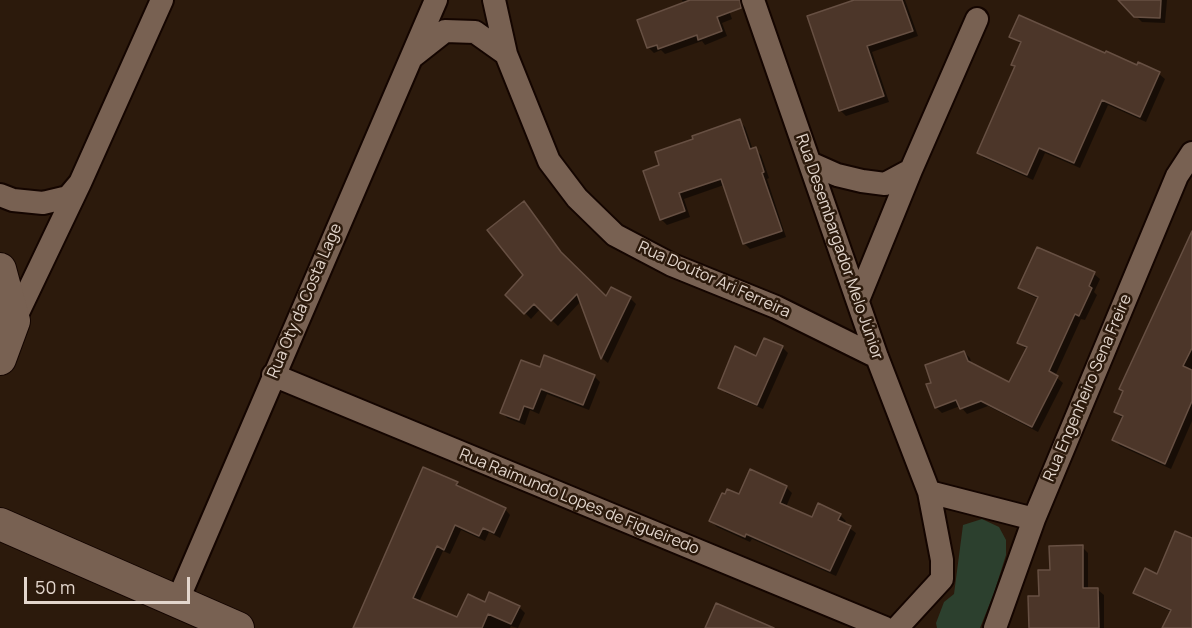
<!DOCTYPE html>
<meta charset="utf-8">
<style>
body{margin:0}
#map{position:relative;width:1192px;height:628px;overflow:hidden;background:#2c1a0c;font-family:Manrope,sans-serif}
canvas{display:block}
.scale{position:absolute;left:24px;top:577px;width:166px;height:27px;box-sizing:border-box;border:3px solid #e3d6cd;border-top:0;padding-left:8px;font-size:18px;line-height:21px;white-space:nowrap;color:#e3d6cd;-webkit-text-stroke:4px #2c1a0c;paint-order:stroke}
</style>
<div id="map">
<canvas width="1192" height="628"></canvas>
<div class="scale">50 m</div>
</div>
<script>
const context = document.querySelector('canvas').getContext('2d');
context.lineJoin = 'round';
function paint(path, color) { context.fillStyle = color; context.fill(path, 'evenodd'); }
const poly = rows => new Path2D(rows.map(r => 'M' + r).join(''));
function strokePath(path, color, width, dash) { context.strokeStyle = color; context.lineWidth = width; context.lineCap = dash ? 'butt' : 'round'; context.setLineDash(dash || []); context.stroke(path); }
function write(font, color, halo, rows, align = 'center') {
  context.font = font + ' Manrope,sans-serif'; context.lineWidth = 5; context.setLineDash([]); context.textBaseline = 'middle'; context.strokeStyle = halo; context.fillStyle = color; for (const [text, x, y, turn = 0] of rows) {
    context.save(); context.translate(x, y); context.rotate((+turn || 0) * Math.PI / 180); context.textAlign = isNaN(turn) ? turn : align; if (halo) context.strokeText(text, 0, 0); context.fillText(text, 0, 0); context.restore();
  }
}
const green = poly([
 [982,519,999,527,1006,540,1006,555,994,593,980,628,937,628,936,623,944,602,954,594,963,525]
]);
const shadow = poly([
 [682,0,725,0,732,19,722,23,727,36,705,45,702,41,665,54,661,50,654,53,648,47,684,4],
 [864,0,905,0,918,36,872,52,889,102,846,116,841,111,809,17],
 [1135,0,1167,0,1165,23,1142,22,1127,7],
 [1010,36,1106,55,1137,67,1138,64,1159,74,1165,79,1146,122,1108,105,1080,168,1045,153,1033,180,984,158,978,153,1016,68,1013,64,1021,44],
 [739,121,745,127,753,150,755,149,761,155,769,178,767,179,786,237,750,249,744,243,724,185,684,199,690,217,667,225,661,219,661,166,695,140],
 [1038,249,1094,274,1100,279,1094,292,1097,295,1085,320,1081,319,1055,376,1063,383,1038,432,988,406,967,414,960,406,942,413,936,407,933,383,964,352,970,358,972,365,1010,384,1027,350,1019,343,1038,299,1026,293,1020,287],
 [566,259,606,299,630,298,636,304,608,363,603,359,581,301,558,326,540,309,531,319,507,295],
 [1192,259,1192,421,1171,469,1120,446,1114,440,1123,419,1115,412],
 [782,347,788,353,763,409,726,393,720,387,757,358],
 [541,369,594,376,600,382,589,410,547,394,539,414,530,410,525,425,507,418,502,412],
 [457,483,463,490,505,509,510,515,500,538,489,532,485,541,461,530,450,554,443,551,419,602,458,619,486,604,519,607,525,613,518,628,511,626,510,628,354,628],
 [786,487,792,493,786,507,813,519,840,515,846,521,844,524,856,533,836,576,752,539,750,542,717,527,711,521,740,496],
 [1192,540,1192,628,1164,628,1172,612,1141,598,1135,593,1158,576],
 [1082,547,1088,553,1088,590,1098,590,1104,595,1104,628,1030,628,1051,571]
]);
const building = poly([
 [690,0,740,0,741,8,717,17,722,31,698,40,697,35,658,49,657,45,647,48,637,20,690,0],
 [854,0,902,0,913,31,867,46,884,96,839,111,807,16,854,0],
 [1118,0,1161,0,1160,18,1134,17,1118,0],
 [1019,15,1105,53,1106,51,1137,65,1138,62,1160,72,1140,117,1102,100,1074,163,1039,148,1027,175,977,153,1015,66,1011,65,1021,42,1009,37,1019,15],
 [740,119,750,149,756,147,764,172,762,173,782,231,743,244,721,179,679,193,685,211,660,220,643,171,659,165,655,152,693,139,692,136,740,119],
 [524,201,561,252,606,296,611,287,631,297,601,359,577,294,551,321,534,304,524,314,505,295,523,275,487,230,524,201],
 [1192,231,1192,348,1183,366,1192,370,1192,401,1165,464,1112,440,1123,416,1114,412,1123,391,1119,389,1192,231],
 [1037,247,1095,272,1089,286,1092,288,1079,316,1075,314,1049,371,1058,376,1032,427,981,401,960,409,956,400,935,408,926,384,931,383,925,365,964,351,968,361,1009,382,1027,347,1017,343,1038,297,1018,288,1037,247],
 [764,338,783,346,757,405,718,388,735,346,756,356,764,338],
 [544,355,595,375,583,405,541,389,533,409,524,406,519,420,500,413,521,360,540,367,544,355],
 [423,467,458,482,456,485,506,508,494,533,483,528,479,536,455,525,444,550,437,546,413,598,457,617,468,594,485,602,489,592,520,606,511,624,488,614,482,628,353,628,423,467],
 [750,469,787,486,780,503,812,517,818,503,841,514,838,520,851,526,830,571,746,534,745,537,709,521,722,493,725,494,727,489,739,494,750,469],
 [1175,531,1192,538,1192,628,1162,628,1171,610,1133,593,1145,568,1157,574,1175,531],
 [1083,545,1083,588,1098,588,1099,628,1029,628,1028,596,1039,596,1038,570,1050,570,1049,546,1083,545],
 [716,603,774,628,705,628,716,603]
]);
const street = poly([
 [494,0,506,54,549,161,577,198,615,235,672,265,776,307,877,357],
 [753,0,877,357,929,492,942,560,942,579,897,628],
 [412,57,445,31,475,32,506,54],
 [810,163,837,175,862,181,885,184,911,170],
 [0,195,13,200,43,203,68,197,79,184],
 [858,300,911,170,977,19],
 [14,321,80,183,162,0],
 [273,375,885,628],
 [929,492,1034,519],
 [177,602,436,0],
 [995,628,1034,519,1177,176,1192,153]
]);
const secondary = poly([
 [0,269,14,321,0,359],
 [0,524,238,628]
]);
const streetNames = [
 ["Rua Desembargador Melo Júnior",839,247,71],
 ["Rua Doutor Ari Ferreira",714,280,24],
 ["Rua Oty da Costa Lage",305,301,-67],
 ["Rua Engenheiro Sena Freire",1088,388,-67],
 ["Rua Raimundo Lopes de Figueiredo",579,502,22]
];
paint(green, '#2c402e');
paint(shadow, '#0007');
paint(building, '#4c3629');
strokePath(building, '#675043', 1.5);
strokePath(street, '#140500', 26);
strokePath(secondary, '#140500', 34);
strokePath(street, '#786152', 22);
strokePath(secondary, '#786152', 32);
write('16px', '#e3d6cd', '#2c1a0c', streetNames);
</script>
